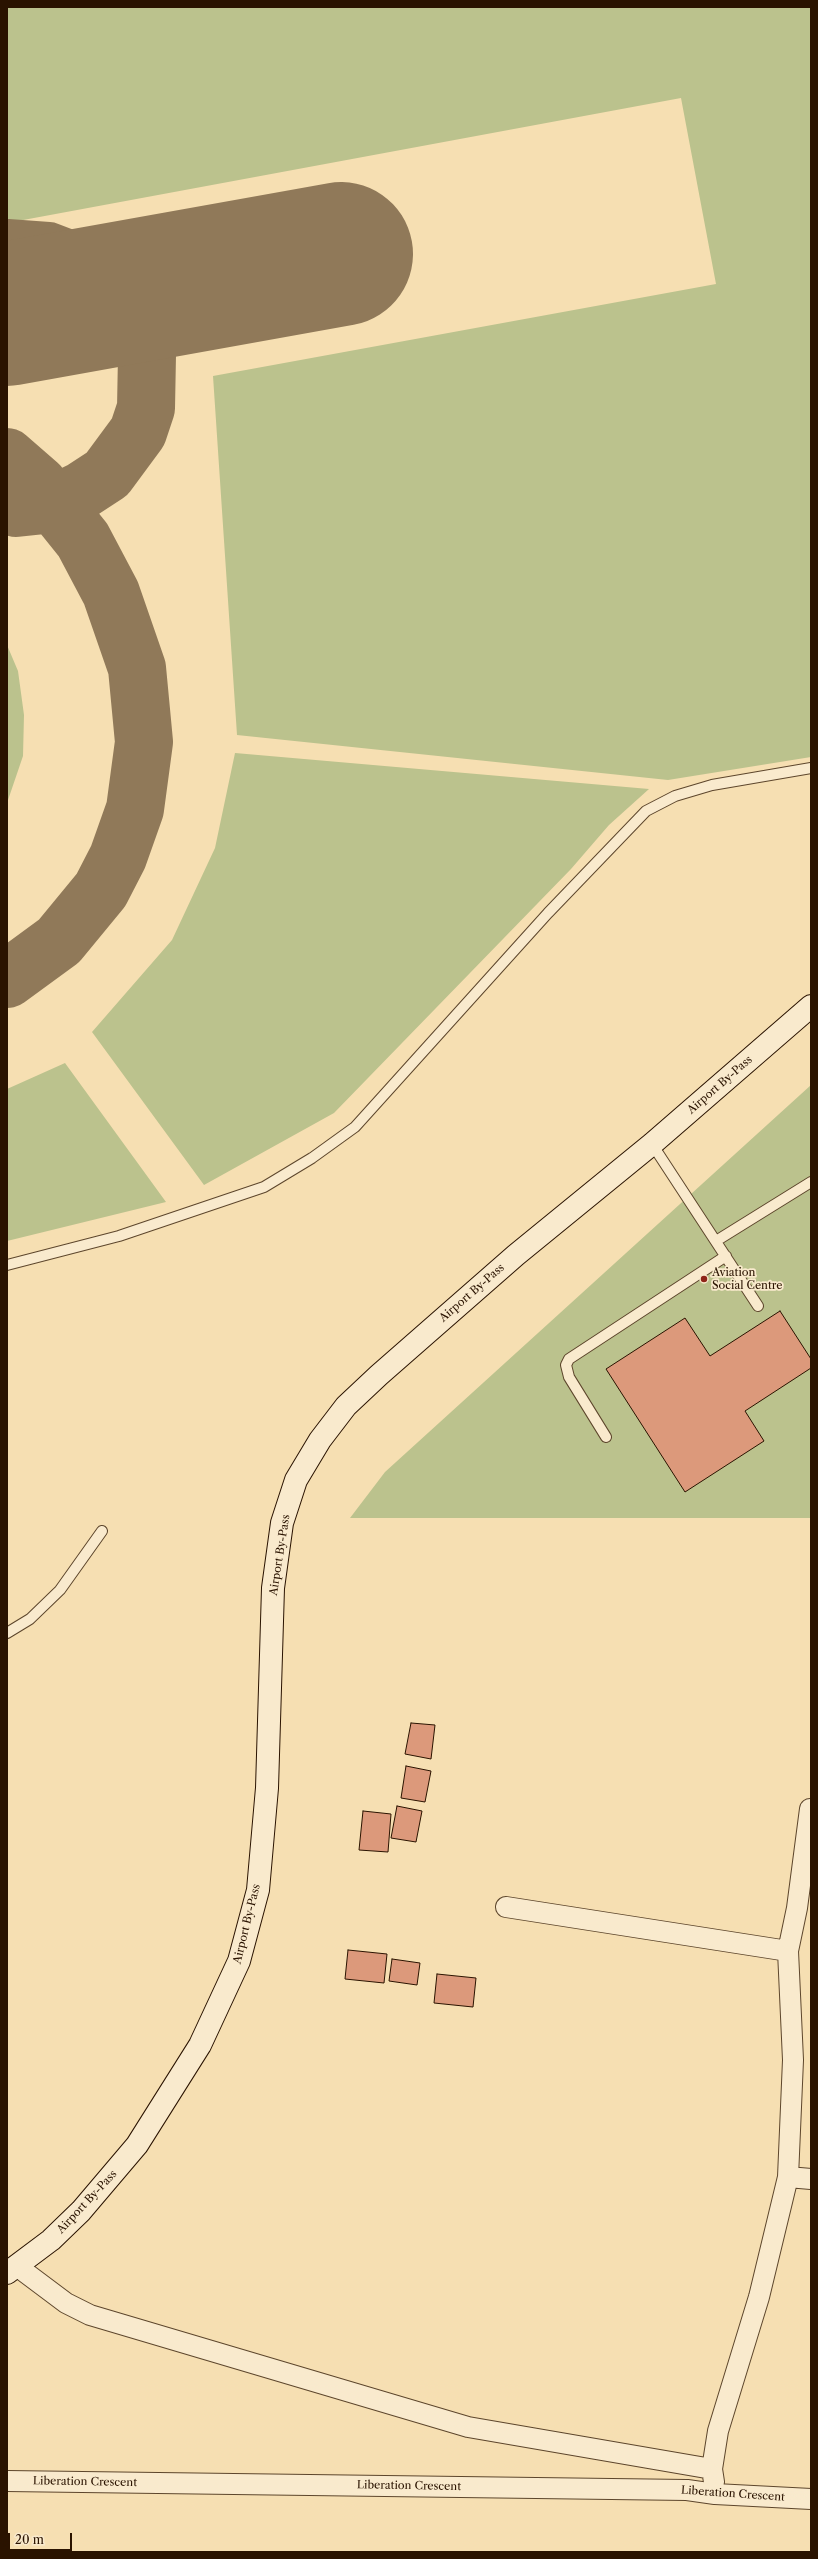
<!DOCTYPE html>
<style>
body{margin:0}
#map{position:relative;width:818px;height:2559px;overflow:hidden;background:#f6dfb2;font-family:"Libre Caslon Text",serif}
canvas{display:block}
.frame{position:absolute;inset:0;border:8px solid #2a1300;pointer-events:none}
.scale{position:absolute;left:8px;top:2533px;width:64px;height:18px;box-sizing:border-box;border:2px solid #2a1300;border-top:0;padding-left:5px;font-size:12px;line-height:14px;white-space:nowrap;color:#2a1300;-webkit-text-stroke:3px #f9eacd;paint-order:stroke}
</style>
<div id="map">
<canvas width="818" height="2559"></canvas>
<div class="frame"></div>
<div class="scale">20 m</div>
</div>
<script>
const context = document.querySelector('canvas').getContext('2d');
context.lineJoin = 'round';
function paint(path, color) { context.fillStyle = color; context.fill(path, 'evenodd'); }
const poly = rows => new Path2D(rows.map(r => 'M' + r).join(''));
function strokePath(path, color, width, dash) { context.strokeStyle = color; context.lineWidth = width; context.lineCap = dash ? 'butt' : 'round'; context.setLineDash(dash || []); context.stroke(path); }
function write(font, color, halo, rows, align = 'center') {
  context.font = font + ' "Libre Caslon Text",serif'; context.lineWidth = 3.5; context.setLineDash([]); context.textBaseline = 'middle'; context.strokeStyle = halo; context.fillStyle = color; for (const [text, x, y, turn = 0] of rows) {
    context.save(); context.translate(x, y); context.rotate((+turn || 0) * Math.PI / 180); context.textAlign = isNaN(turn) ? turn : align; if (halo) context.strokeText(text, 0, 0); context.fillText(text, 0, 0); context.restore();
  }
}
const green = poly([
 [7,7,811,7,811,757,668,780,237,735,213,376,716,284,681,98,7,223],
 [7,645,18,671,24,715,23,756,7,803],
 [235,753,649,789,609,825,571,869,334,1113,204,1185,92,1032,172,940,215,848],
 [65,1063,166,1202,7,1241,7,1089],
 [811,1085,811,1518,350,1518,385,1472]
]);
const taxiway = poly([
 [7,248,48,251,82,264,102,279,137,330,147,355,146,408,138,432,107,474,81,491,54,504,16,508],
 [7,457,38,484,83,540,111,593,137,668,144,742,135,809,118,857,101,890,59,941,7,979]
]);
const runway = poly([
 [7,314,341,254]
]);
const building = poly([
 [780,1311,811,1359,811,1368,745,1411,764,1441,685,1492,606,1369,685,1318,710,1356,780,1311],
 [411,1723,435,1725,431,1759,405,1754,411,1723],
 [406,1766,431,1771,425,1802,401,1798,406,1766],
 [397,1806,422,1811,416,1842,391,1838,397,1806],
 [363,1811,391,1814,388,1852,359,1850,363,1811],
 [348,1950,387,1954,384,1983,345,1979,348,1950],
 [392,1959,420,1963,417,1985,389,1981,392,1959],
 [437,1974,476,1978,473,2007,434,2003,437,1974]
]);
const lane = poly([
 [652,1144,758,1306],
 [716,1241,811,1182],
 [7,1265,119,1236,264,1187,312,1158,355,1127,548,913,646,811,675,796,712,785,811,768],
 [606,1437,569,1377,566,1365,569,1359,726,1256],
 [7,1633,30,1619,60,1590,102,1531]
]);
const street = poly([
 [506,1907,788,1951],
 [788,2177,811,2179],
 [18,2267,66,2303,90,2315,468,2427,712,2469],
 [7,2481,687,2490,715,2494,811,2499],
 [714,2482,712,2469,718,2431,759,2297,788,2177,793,2060,788,1951,797,1908,810,1809]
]);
const secondary = poly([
 [7,2273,51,2240,81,2211,137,2145,200,2045,239,1961,258,1890,267,1788,273,1588,282,1523,296,1480,320,1440,346,1406,379,1375,516,1255,652,1144,811,1006]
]);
const markers = [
 [704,1279,4,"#8f2418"]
];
const streetNames = [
 ["Airport By-Pass",720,1085,-41],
 ["Airport By-Pass",472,1293,-41],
 ["Airport By-Pass",280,1555,-81],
 ["Airport By-Pass",247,1924,-76],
 ["Airport By-Pass",87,2202,-47],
 ["Liberation Crescent",85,2482,1],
 ["Liberation Crescent",409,2486,1],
 ["Liberation Crescent",733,2494,4]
];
const poiNames = [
 ["Aviation",712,1273],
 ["Social Centre",712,1286]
];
paint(green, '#bbc28d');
strokePath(taxiway, '#907959', 58);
strokePath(runway, '#907959', 144);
paint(building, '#dc997b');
strokePath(building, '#2a1300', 1);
strokePath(lane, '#5d462c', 12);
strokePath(street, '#5d462c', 22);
strokePath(secondary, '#2a1300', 24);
strokePath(lane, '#f9eacd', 10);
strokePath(street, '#f9eacd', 20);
strokePath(secondary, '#f9eacd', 22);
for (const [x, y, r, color] of markers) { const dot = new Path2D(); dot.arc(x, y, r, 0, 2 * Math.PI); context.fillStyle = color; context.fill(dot); strokePath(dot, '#f9eacd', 1.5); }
write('11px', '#2a1300', '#f9eacd', streetNames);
write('11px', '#2a1300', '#f9eacd', poiNames, 'left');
</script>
